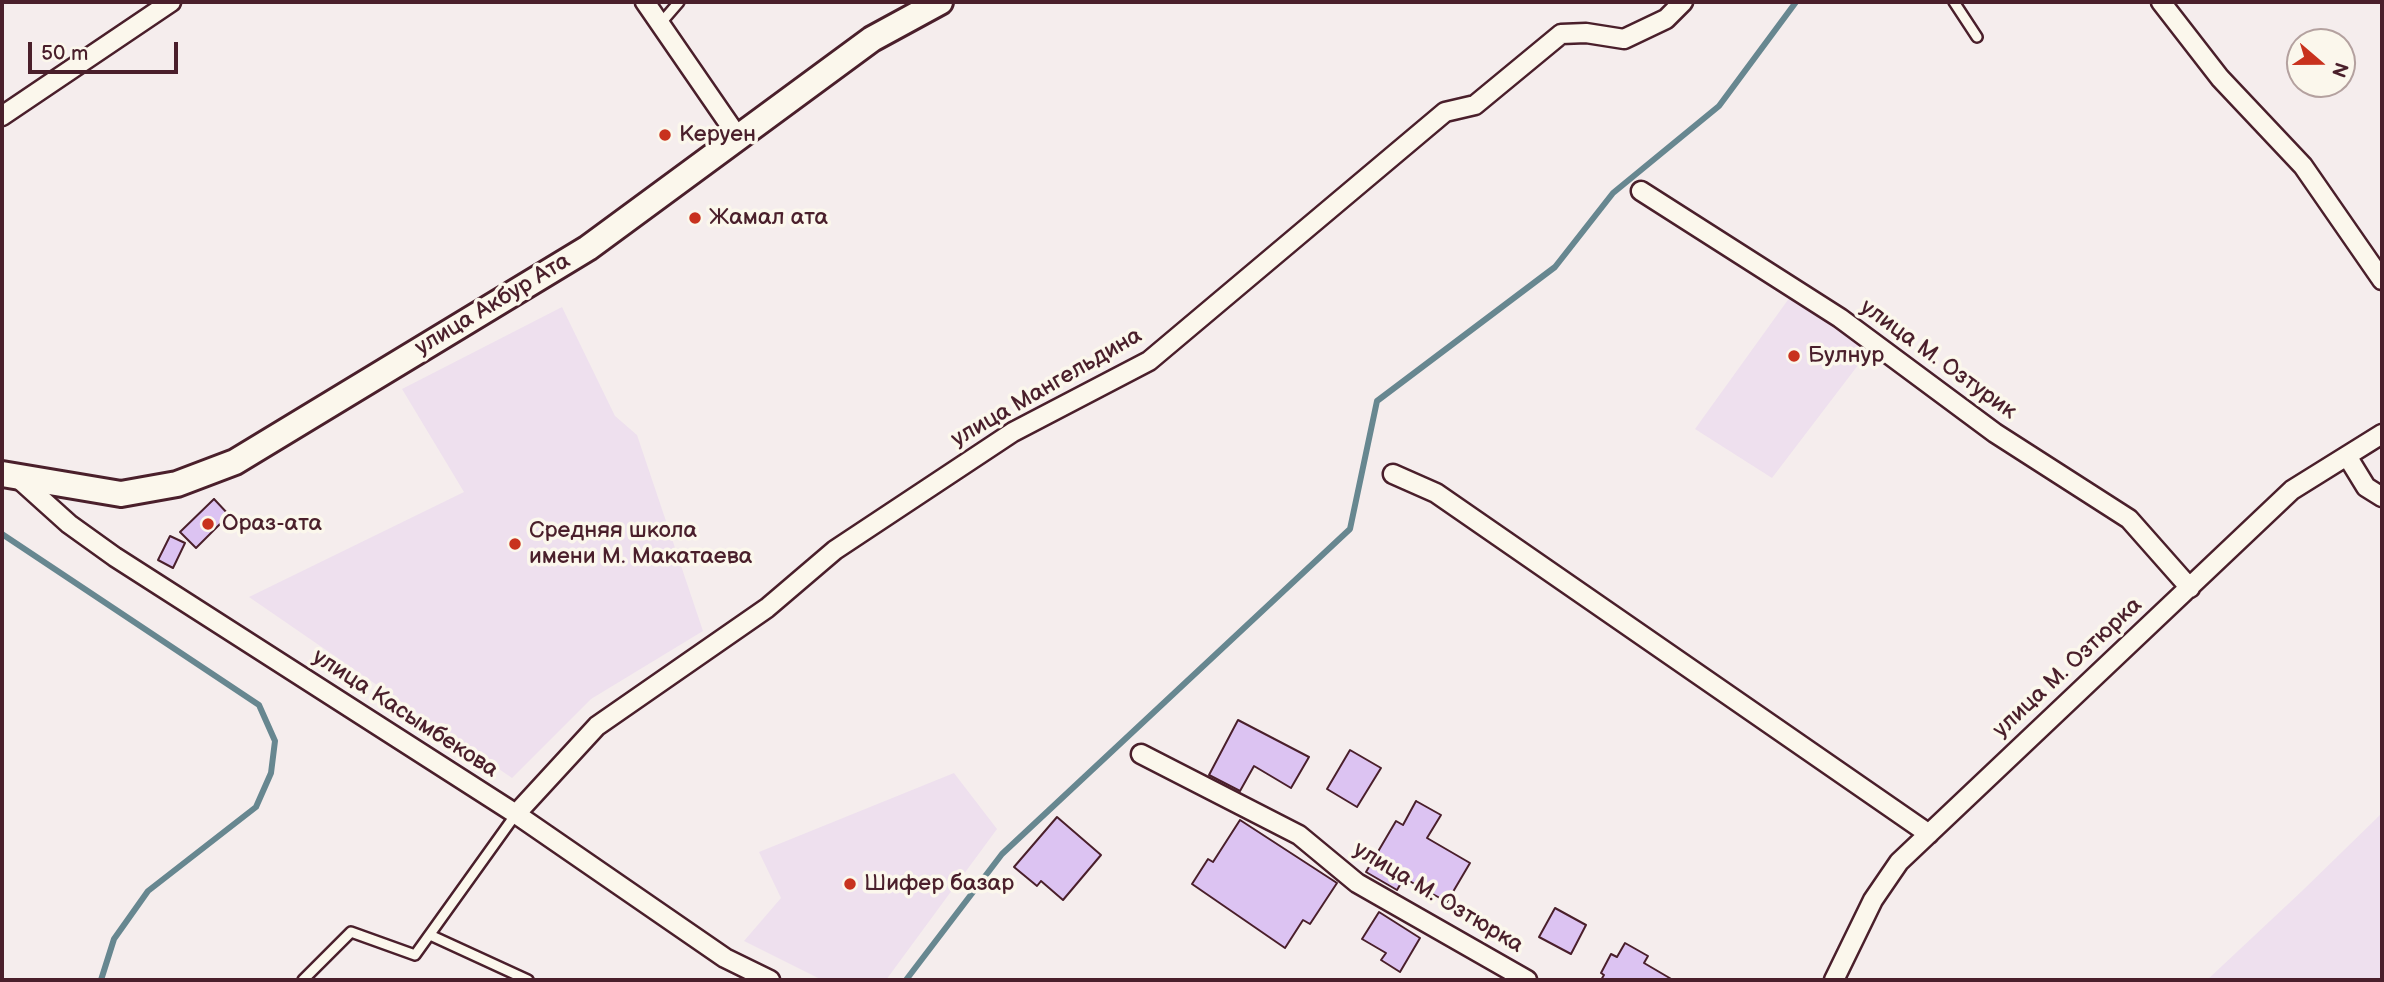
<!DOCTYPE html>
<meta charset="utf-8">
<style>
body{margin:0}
#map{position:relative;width:2384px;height:982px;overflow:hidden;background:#f5eded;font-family:"Balsamiq Sans",sans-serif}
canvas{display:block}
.frame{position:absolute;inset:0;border:4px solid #4a1f2b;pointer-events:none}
.north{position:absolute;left:2286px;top:28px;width:70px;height:70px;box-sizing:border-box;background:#fbf7ec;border:2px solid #b4a19f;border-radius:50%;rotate:110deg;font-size:19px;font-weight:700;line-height:28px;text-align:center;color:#4a1f2b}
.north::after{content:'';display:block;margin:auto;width:24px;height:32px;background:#c8321e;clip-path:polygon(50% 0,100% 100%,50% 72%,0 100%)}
.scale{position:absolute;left:28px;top:42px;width:150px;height:32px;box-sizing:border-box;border:4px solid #4a1f2b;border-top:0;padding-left:9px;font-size:21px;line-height:24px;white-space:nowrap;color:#4a1f2b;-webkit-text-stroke:5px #fbf7ec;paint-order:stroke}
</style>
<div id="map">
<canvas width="2384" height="982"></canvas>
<div class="frame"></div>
<div class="north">N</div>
<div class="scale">50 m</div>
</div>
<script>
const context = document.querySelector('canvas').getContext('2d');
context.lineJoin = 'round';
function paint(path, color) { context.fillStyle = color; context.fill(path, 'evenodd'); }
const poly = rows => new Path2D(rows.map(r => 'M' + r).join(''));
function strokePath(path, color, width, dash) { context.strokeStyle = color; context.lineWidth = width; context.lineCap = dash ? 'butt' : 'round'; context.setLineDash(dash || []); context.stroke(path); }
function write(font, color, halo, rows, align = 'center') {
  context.font = font + ' "Balsamiq Sans",sans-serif'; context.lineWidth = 7; context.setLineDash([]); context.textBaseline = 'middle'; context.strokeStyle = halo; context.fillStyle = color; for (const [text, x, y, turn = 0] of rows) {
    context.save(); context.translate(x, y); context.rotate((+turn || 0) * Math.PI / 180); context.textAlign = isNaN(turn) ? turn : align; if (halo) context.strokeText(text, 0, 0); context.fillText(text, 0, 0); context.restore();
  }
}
const built = poly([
 [1790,297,1868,352,1772,478,1695,429],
 [562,307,615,416,637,435,703,631,591,699,512,778,249,597,464,492,402,389],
 [954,773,997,829,886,980,822,980,744,941,781,898,759,852],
 [2382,813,2382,980,2207,980,2302,891]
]);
const stream = poly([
 [2,534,259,705,275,741,271,773,256,807,148,891,114,939,101,980],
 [906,980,1002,854,1350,529,1377,401,1555,267,1613,193,1719,106,1796,2]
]);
const building = poly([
 [214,499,229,515,196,548,180,532,214,499],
 [170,536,185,543,173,568,158,560,170,536],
 [1238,720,1309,757,1291,788,1254,766,1240,791,1209,775,1238,720],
 [1350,750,1381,768,1357,807,1327,789,1350,750],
 [1416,801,1441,815,1427,838,1470,863,1447,902,1404,878,1397,890,1366,872,1396,821,1403,825,1416,801],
 [1057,817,1101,855,1063,900,1041,881,1037,886,1014,867,1057,817],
 [1240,820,1337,883,1310,924,1303,920,1285,948,1192,884,1208,859,1213,862,1240,820],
 [1555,908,1586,925,1571,954,1539,937,1555,908],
 [1379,912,1420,938,1400,972,1381,960,1386,953,1362,939,1379,912],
 [1625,943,1648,956,1644,963,1673,980,1601,980,1604,975,1601,973,1611,954,1617,957,1625,943]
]);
const service = poly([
 [1954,2,1977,37],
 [660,24,679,2],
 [430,935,528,980],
 [303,980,351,932,415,955,516,814]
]);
const minor = poly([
 [645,2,738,137],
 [2161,2,2220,78,2303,166,2382,280],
 [2,116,171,2],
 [1641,191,1840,318,1995,433,2129,519,2190,588],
 [2347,456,2366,487,2382,497],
 [1393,474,1436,493,1929,834],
 [19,479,69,524,115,557,516,814,725,958,770,980],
 [1141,754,1299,835,1357,883,1527,980],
 [516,814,597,726,767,608,835,550,1013,432,1149,361,1445,112,1475,105,1561,34,1586,33,1624,39,1666,19,1683,2],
 [1834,980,1873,900,1899,862,2292,490,2382,434]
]);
const secondary = poly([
 [2,474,121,494,177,484,235,462,588,248,872,39,940,2]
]);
const markers = [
 [665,135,7,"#c8321e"],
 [695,218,7,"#c8321e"],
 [1794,356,7,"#c8321e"],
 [208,524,7,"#c8321e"],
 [515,544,7,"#c8321e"],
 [850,884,7,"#c8321e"]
];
const poiNames = [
 ["Керуен",679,135],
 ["Жамал ата",709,218],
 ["Булнур",1808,356],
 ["Ораз-ата",222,524],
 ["Средняя школа",529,531],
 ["имени М. Макатаева",529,557],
 ["Шифер базар",864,884]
];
const streetNames = [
 ["улица Акбур Ата",493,305,-31],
 ["улица М. Озтурик",1938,360,36],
 ["улица Мангельдина",1047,388,-30],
 ["улица М. Озтюрка",2068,668,-43],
 ["улица Касымбекова",405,714,33],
 ["улица М. Озтюрка",1438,898,31]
];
paint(built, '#eee0ee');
strokePath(stream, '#678790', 6);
paint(building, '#dcc3f2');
strokePath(building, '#4a1f2b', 2);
strokePath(service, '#4a1f2b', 14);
strokePath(minor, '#4a1f2b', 23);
strokePath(secondary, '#4a1f2b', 30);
strokePath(service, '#fbf7ec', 9);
strokePath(minor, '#fbf7ec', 18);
strokePath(secondary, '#fbf7ec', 24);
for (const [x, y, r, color] of markers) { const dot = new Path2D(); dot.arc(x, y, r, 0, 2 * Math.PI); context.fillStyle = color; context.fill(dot); strokePath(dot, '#fbf7ec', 2.5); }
write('23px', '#4a1f2b', '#fbf7ec', poiNames, 'left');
write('23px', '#4a1f2b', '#fbf7ec', streetNames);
</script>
